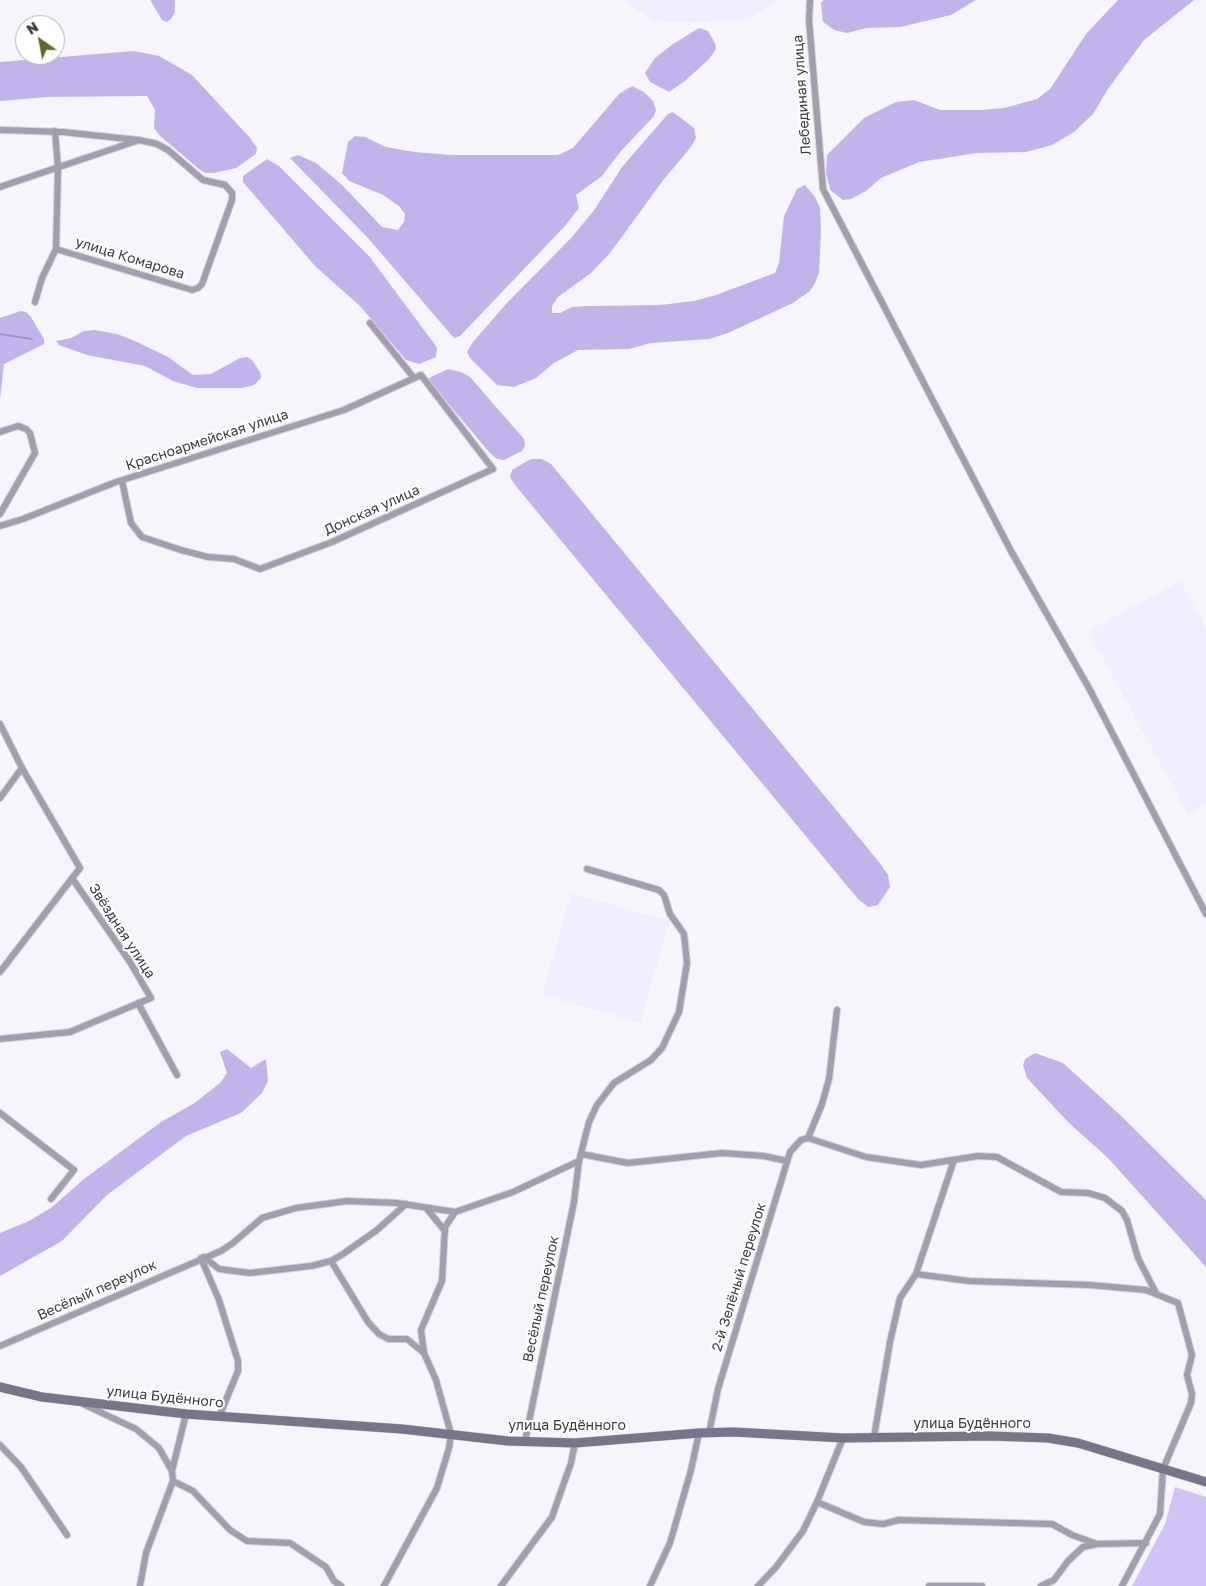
<!DOCTYPE html>
<meta charset="utf-8">
<style>
body{margin:0}
#map{position:relative;width:1206px;height:1586px;overflow:hidden;background:#f7f5fc;font-family:"Golos Text",sans-serif}
canvas{display:block}
.north{position:absolute;left:15px;top:15px;width:50px;height:50px;box-sizing:border-box;background:#fff;border:1px solid #b1b0b5;border-radius:50%;rotate:327deg;font-size:14px;font-weight:700;line-height:20px;text-align:center;color:#3d3947}
.north::after{content:'';display:block;margin:auto;width:18px;height:22px;background:#686430;clip-path:polygon(50% 0,100% 100%,50% 72%,0 100%)}
</style>
<div id="map">
<canvas width="1206" height="1586"></canvas>
<div class="north">N</div>
</div>
<script>
const context = document.querySelector('canvas').getContext('2d');
context.lineJoin = 'round';
function paint(path, color) { context.fillStyle = color; context.fill(path, 'evenodd'); }
const poly = rows => new Path2D(rows.map(r => 'M' + r).join(''));
function strokePath(path, color, width, dash) { context.strokeStyle = color; context.lineWidth = width; context.lineCap = dash ? 'butt' : 'round'; context.setLineDash(dash || []); context.stroke(path); }
function write(font, color, halo, rows, align = 'center') {
  context.font = font + ' "Golos Text",sans-serif'; context.lineWidth = 4; context.setLineDash([]); context.textBaseline = 'middle'; context.strokeStyle = halo; context.fillStyle = color; for (const [text, x, y, turn = 0] of rows) {
    context.save(); context.translate(x, y); context.rotate((+turn || 0) * Math.PI / 180); context.textAlign = isNaN(turn) ? turn : align; if (halo) context.strokeText(text, 0, 0); context.fillText(text, 0, 0); context.restore();
  }
}
const built = poly([
 [624,0,780,0,748,20,654,23],
 [1180,581,1206,628,1206,805,1188,815,1088,631],
 [571,893,670,921,640,1023,542,995]
]);
const green = poly([
 [1175,1487,1206,1497,1206,1586,1132,1586,1165,1524]
]);
const forest = poly([
 [150,0,175,0,175,12,171,19,167,22,162,20],
 [824,0,976,0,951,15,900,27,867,28,847,33,834,30,823,22,821,3],
 [1118,0,1194,0,1144,40,1108,89,1093,114,1074,132,1052,145,1026,152,977,153,919,162,881,178,866,191,851,199,843,200,830,190,826,173,827,155,864,118,896,102,914,100,940,110,981,110,1004,108,1037,99,1050,89,1086,34],
 [699,28,708,31,715,43,716,49,709,59,685,81,669,92,650,82,645,73,655,58,673,44],
 [134,51,159,56,192,75,251,139,257,148,256,154,236,168,214,173,206,173,200,170,159,135,154,128,155,110,147,96,46,97,0,101,0,62],
 [632,86,644,92,653,101,656,110,654,116,621,151,602,176,576,195,579,208,565,226,460,336,454,338,367,237,290,158,298,155,316,163,341,184,382,227,398,230,404,222,405,214,399,206,383,195,349,181,342,173,348,142,355,136,365,137,386,147,414,152,452,155,558,155,573,148,619,94],
 [673,112,694,128,696,138,691,147,664,179,610,253,591,273,558,297,552,306,552,313,560,313,572,307,588,306,660,305,694,301,716,295,775,273,779,263,784,216,797,189,805,185,815,197,820,208,821,231,819,273,815,283,810,291,793,303,728,333,709,339,651,343,629,349,578,350,554,363,536,378,514,387,497,385,470,358,467,352,473,342,506,304,572,237,595,209,622,167,668,114],
 [267,159,279,166,369,256,433,342,437,348,436,357,419,364,406,360,360,306,315,266,243,182,243,176],
 [21,311,26,312,31,317,44,339,44,344,4,364,0,399,0,318],
 [95,330,117,334,135,341,168,357,193,375,211,374,240,358,247,357,252,360,260,372,261,378,254,385,242,388,197,388,173,381,145,366,87,355,59,345,56,341,71,338,84,331],
 [448,369,461,372,470,377,524,439,525,446,522,451,504,460,497,459,489,452,431,383,429,378],
 [531,459,542,459,551,464,879,862,888,875,890,887,878,905,868,907,858,899,515,485,510,477,512,470],
 [227,1049,251,1068,266,1059,268,1081,262,1093,241,1113,186,1136,107,1195,62,1241,0,1276,0,1233,29,1221,51,1208,84,1179,161,1122,193,1104,220,1083,227,1073,220,1052],
 [1035,1053,1063,1063,1118,1113,1206,1200,1206,1267,1108,1158,1069,1123,1027,1078,1023,1065,1025,1059]
]);
const stream = poly([
 [0,334,32,339]
]);
const minor = poly([
 [810,0,809,20,823,189,1011,551,1090,690,1206,914],
 [0,130,63,132,138,140],
 [0,187,139,140,157,144,168,150,203,180,225,185,232,193,232,200,202,284,198,288,192,290,56,249],
 [35,302,42,278,56,249,58,169,55,131],
 [370,323,414,378],
 [0,432,18,426,26,429,30,433,35,453,0,514],
 [0,526,23,519,116,482,344,410,421,375,493,469,332,542,260,569,234,559,208,557,181,550,142,537,131,523,122,481],
 [0,724,22,768,80,868,0,972],
 [0,798,22,768],
 [138,1003,177,1075],
 [0,1039,70,1032,151,998,130,962,72,878],
 [0,1113,74,1170,51,1199],
 [808,1138,866,1157,921,1165,978,1156,997,1157,1061,1192,1088,1193,1105,1198,1122,1211,1127,1220,1138,1258,1156,1293],
 [581,1154,628,1163,722,1153,764,1156,787,1161],
 [427,1209,445,1231],
 [204,1257,219,1269,250,1273,311,1266,331,1261,343,1254,377,1230,406,1204],
 [201,1258,219,1300,238,1361,238,1371,219,1417],
 [331,1261,368,1322,379,1334,388,1339,407,1339,424,1353],
 [916,1274,969,1281,1090,1285,1146,1290,1178,1303,1192,1355,1187,1375,1192,1394,1191,1403,1163,1469,1160,1514,1122,1586],
 [0,1346,221,1251,233,1243,262,1218,296,1208,347,1201,397,1203,455,1212,513,1192,579,1161],
 [83,1404,136,1429,159,1448,172,1471],
 [709,1433,718,1389,790,1152,801,1140,808,1138,822,1104,829,1079,837,1010],
 [874,1437,890,1342,900,1298,916,1274,954,1160],
 [525,1441,574,1202,579,1161,589,1122,597,1105,614,1083,651,1060,662,1048,679,1012,687,963,684,934,670,914,664,895,659,890,587,869],
 [0,1445,21,1467,67,1535],
 [173,1481,193,1491,230,1530,247,1541,290,1543,326,1567,334,1581,341,1586],
 [817,1502,864,1522,883,1524,899,1520,1052,1524,1072,1535,1097,1544],
 [140,1586,146,1553,173,1481,172,1471,186,1414],
 [384,1586,437,1488,449,1448,451,1434,436,1380,424,1353,421,1330,442,1281,445,1227,455,1212],
 [501,1586,552,1517,571,1463,575,1443],
 [650,1586,670,1543,691,1470,699,1433],
 [758,1586,776,1567,803,1531,817,1502,843,1438],
 [929,1586,982,1586],
 [1041,1586,1054,1580,1068,1561,1083,1547,1097,1544,1146,1543]
]);
const secondary = poly([
 [0,1387,42,1397,186,1414,402,1429,508,1441,575,1443,699,1433,734,1432,843,1438,990,1436,1048,1438,1078,1443,1206,1482]
]);
const streetNames = [
 ["Лебединая улица",802,95,-94],
 ["улица Комарова",130,258,17],
 ["Красноармейская улица",207,440,-18],
 ["Донская улица",372,510,-24],
 ["Звёздная улица",122,931,57],
 ["2-й Зелёный переулок",739,1277,-73],
 ["Весёлый переулок",97,1290,-24],
 ["Весёлый переулок",541,1299,-78],
 ["улица Будённого",165,1397,6],
 ["улица Будённого",972,1424],
 ["улица Будённого",567,1426]
];
paint(built, '#f1ecfe');
paint(green, '#d0c3f5');
paint(forest, '#c3b3eb');
strokePath(stream, '#a192c7', 2);
strokePath(minor, '#d2cfd8', 8);
strokePath(secondary, '#d2cfd8', 10);
strokePath(minor, '#a29ead', 6);
strokePath(secondary, '#79748a', 9);
write('14px', '#3d3947', '#fff', streetNames);
</script>
